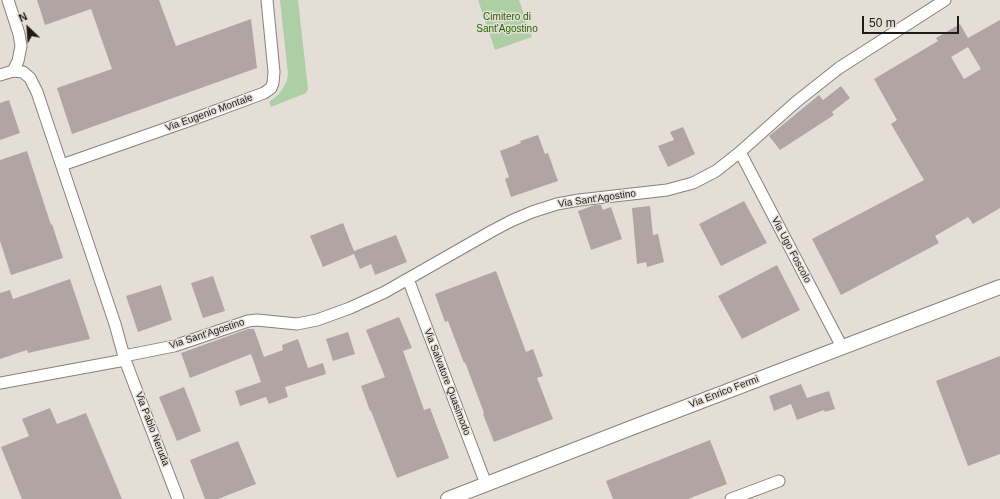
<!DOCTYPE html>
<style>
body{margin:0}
#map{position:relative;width:1000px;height:499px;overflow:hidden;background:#e5ded7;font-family:Helvetica,sans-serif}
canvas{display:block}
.north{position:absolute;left:8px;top:8px;width:40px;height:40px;-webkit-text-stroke:3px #e5ded7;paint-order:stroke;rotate:335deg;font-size:11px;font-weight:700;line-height:16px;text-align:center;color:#1e1c19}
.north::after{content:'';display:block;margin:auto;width:14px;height:18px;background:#1e1c19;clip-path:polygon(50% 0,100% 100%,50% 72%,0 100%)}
.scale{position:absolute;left:862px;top:16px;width:97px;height:18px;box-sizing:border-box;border:2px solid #1e1c19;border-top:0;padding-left:5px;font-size:12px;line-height:14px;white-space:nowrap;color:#1e1c19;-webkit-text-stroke:3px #e5ded7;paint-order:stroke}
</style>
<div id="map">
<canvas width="1000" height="499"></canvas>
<div class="north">N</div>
<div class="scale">50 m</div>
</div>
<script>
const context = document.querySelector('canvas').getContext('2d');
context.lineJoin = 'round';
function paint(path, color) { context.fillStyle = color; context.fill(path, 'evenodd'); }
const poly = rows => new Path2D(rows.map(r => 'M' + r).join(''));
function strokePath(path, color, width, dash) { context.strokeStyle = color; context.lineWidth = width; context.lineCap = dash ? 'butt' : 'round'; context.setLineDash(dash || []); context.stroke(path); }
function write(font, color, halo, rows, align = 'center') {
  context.font = font + ' Helvetica,sans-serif'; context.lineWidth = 3; context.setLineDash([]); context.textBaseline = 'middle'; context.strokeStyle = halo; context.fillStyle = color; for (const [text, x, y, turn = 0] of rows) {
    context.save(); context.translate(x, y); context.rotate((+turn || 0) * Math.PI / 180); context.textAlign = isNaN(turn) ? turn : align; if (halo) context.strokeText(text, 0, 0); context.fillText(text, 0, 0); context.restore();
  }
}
const green = poly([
 [280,0,298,0,308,89,306,93,271,107,269,102,278,95,282,90,287,80,288,74],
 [478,0,519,0,532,37,495,50]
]);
const building = poly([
 [37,0,159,0,176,46,251,19,257,68,72,134,57,88,112,69,91,9,45,25],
 [1000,20,1000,208,973,224,968,217,935,236,939,243,841,295,812,239,924,180,891,124,897,120,874,79,938,41,936,38,960,24,968,38],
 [968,47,981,69,964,79,951,57],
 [841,86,850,98,832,112,834,115,780,150,769,136,819,95,823,100],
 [9,100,20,133,0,140,0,103],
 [683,127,695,154,668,167,658,146,674,140,670,132],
 [538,135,545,154,548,153,558,181,511,197,505,179,509,177,500,151,521,143,520,141],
 [27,151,51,225,52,224,63,258,11,275,0,241,0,160],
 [744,201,767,243,721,266,699,224],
 [595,205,601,205,603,210,611,207,622,239,591,250,578,211],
 [650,206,653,235,658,234,664,262,647,267,646,262,637,264,632,208],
 [343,223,354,251,396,235,407,262,375,275,371,264,360,269,354,254,323,267,310,236],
 [777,265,800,310,742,339,718,296],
 [496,271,526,352,533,349,543,376,537,378,553,419,494,442,483,414,484,413,465,362,464,363,448,321,445,322,435,294],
 [213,276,225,311,203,318,191,283],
 [70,279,90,339,28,353,27,350,0,359,0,293,10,290,13,299],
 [161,285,172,320,138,332,126,296],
 [399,317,412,348,403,351,424,410,430,408,449,458,397,478,371,411,370,411,361,386,385,377,366,330],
 [248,329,254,329,264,357,283,350,282,345,298,339,308,368,323,363,326,374,285,387,288,397,269,404,266,397,240,406,235,391,261,382,251,354,190,378,181,353],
 [348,332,355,354,333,361,326,339],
 [1000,356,1000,454,968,466,936,381],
 [801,384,807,398,829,391,835,409,825,412,824,410,797,420,791,404,774,411,769,396],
 [184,387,201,431,177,441,159,397],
 [50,408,57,424,86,413,122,499,22,499,1,447,29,436,22,419],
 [710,440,727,484,688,499,613,499,606,481],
 [238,441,256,484,218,499,205,499,190,460]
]);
const minor = poly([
 [8,0,19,34,21,46,18,61,13,71],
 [0,75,13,71,23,72,30,78,37,92,115,324,125,360,178,499],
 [740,152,842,347],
 [62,165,199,117,264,93,267,91,271,88,273,83,274,72,267,0],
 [408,279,486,484],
 [124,356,174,346,248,321,257,320,297,324,317,320,350,308,385,292,492,231,511,221,532,212,557,204,579,200,667,190,693,183,716,171,740,152,796,102,839,68,945,0],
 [0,383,125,360],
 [731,499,779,481]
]);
const tertiary = poly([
 [448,499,631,428,1000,287]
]);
const parkNames = [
 ["Cimitero di",507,17],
 ["Sant'Agostino",507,29]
];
const streetNames = [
 ["Via Eugenio Montale",209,113,-20],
 ["Via Sant'Agostino",597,199,-8],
 ["Via Ugo Foscolo",791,250,62],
 ["Via Sant'Agostino",207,334,-18],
 ["Via Salvatore Quasimodo",447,382,69],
 ["Via Enrico Fermi",724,392,-21],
 ["Via Pablo Neruda",152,429,69]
];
paint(green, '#aecfa5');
paint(building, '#b0a5a3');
strokePath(minor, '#87817a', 13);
strokePath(tertiary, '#87817a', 16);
strokePath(minor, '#fff', 11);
strokePath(tertiary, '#fff', 14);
write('10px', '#260', '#e5ded7', parkNames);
write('10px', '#1e1c19', '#e5ded7', streetNames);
</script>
